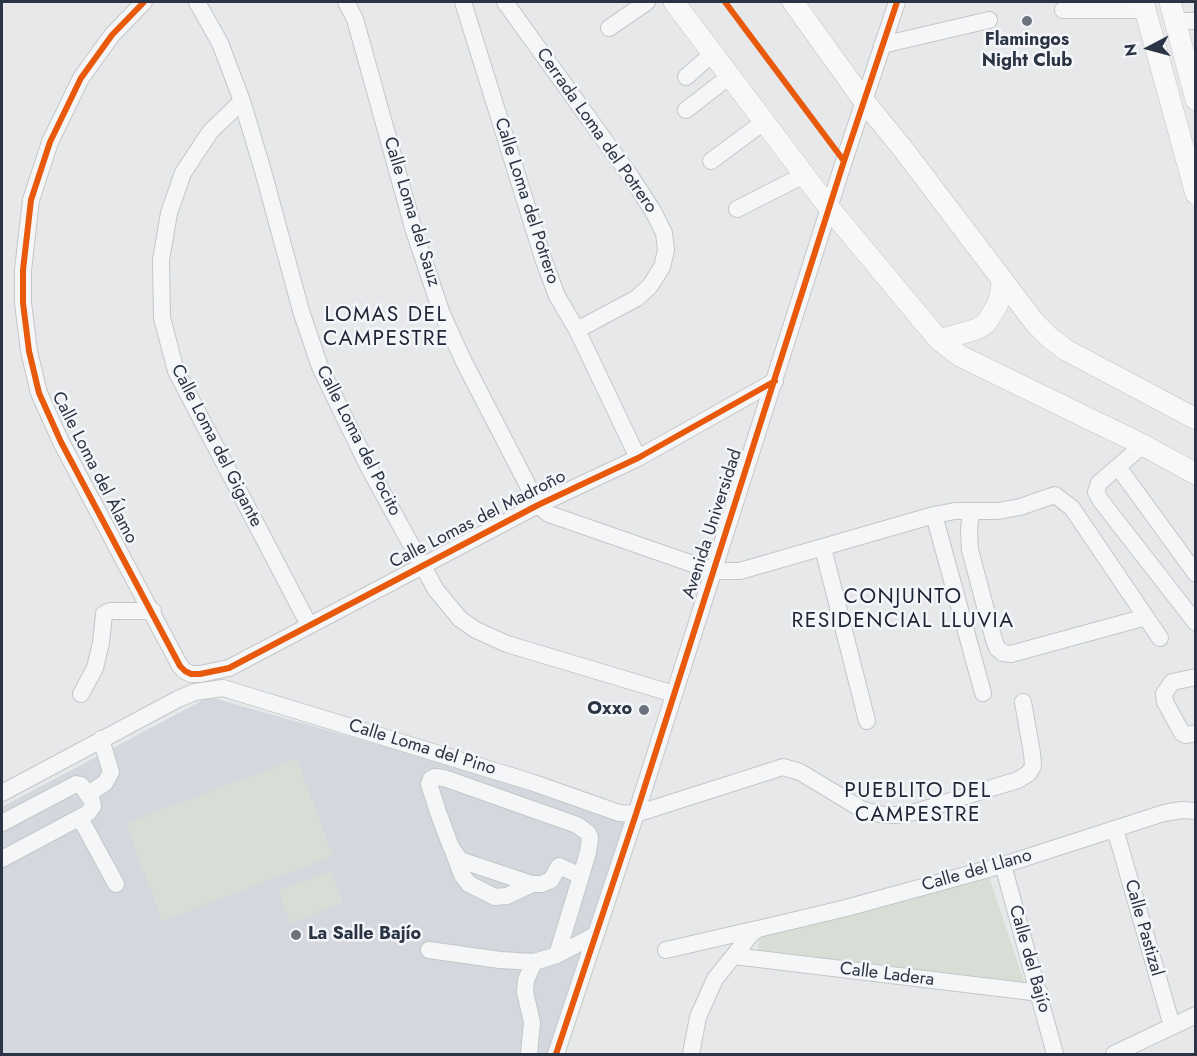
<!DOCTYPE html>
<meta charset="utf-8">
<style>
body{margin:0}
#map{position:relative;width:1197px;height:1056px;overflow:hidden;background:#e6e8ea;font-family:Jost,sans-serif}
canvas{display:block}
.frame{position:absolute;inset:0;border:3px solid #2b3445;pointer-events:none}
.north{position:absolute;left:1119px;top:18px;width:60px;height:60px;-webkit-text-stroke:4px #f4f6f9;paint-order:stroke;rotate:264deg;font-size:16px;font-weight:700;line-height:24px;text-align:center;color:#2b3445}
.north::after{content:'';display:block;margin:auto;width:21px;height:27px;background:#2b3445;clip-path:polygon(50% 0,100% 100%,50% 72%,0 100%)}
</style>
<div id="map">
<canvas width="1197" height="1056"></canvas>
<div class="frame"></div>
<div class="north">N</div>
</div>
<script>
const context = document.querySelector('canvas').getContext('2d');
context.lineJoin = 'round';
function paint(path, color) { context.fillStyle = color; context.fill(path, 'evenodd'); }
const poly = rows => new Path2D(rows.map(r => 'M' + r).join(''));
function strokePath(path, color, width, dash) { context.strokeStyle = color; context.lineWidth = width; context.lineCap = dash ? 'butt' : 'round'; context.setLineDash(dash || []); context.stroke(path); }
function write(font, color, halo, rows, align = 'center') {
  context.font = font + ' Jost,sans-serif'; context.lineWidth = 5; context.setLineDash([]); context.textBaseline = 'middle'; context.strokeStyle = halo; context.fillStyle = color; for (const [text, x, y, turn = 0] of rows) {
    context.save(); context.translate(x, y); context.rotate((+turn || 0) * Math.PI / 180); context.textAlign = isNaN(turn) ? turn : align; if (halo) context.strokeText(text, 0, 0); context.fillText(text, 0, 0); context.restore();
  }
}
const built = poly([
 [209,697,632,816,550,1054,2,1054,2,807]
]);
const green = poly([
 [297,759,333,856,162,921,126,823],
 [331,871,343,903,290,923,278,890],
 [988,874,1026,987,758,952,759,937]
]);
const minor = poly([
 [144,2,112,35,81,78,50,142,31,200,23,270,23,303,29,351,39,393,61,442,180,666,185,671,191,674,200,674,229,668,538,505,638,458,775,381],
 [197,2,220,43,242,101,263,171,301,311,320,367,369,468,436,590,460,619,476,630,507,644,674,694],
 [346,2,355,19,414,231,442,314,464,362,538,505,549,514,713,571,740,571,934,515,955,511,998,511,1020,507,1055,495,1072,508,1160,638],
 [463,2,544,261,557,296,577,330,638,458],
 [505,2,631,177,653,211,664,233,666,250,662,267,650,286,637,298,577,330],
 [1063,10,1145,10],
 [1176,21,1196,21],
 [609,28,647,2],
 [882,45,989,20],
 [686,77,713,53],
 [242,101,210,132,183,173,169,213,161,260,162,318,176,371,309,625],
 [686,110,730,76],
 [711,161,765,121],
 [737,209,804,175],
 [1143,445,1099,483,1096,492,1101,501,1196,623],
 [1118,467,1196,574],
 [971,511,969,530,970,550,994,640,997,648,1003,653,1011,654,1146,617],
 [934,515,983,693],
 [823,548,867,721],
 [1196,677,1172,682,1164,694,1165,702,1182,733,1186,735,1196,733],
 [81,694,95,668,101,643,104,614,110,611,153,611],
 [2,793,178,699,195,692,223,688,531,782,619,813,636,814,783,767,800,772,863,810,884,815,899,815,919,811,985,790,1018,780,1029,773,1033,766,1032,753,1023,702],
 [88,794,105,783,111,772,101,739],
 [80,818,116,884],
 [2,823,76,784,81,785,92,801,93,806,88,813,2,859],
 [1115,829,1172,1026],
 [454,854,462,875,469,884,495,897,507,896,532,884],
 [1003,865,1055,1054],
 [429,950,500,960,534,962,557,955,595,935],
 [666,950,757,929],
 [557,955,581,876,588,852,590,838,588,833,577,825,444,778,435,777,431,779,429,784,438,812,451,847,460,860,532,884,541,884,551,880,559,866,581,876],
 [734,956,1040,993],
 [529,1054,532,1022,525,992,526,980,534,962],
 [556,1054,636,814,844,161,897,2],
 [691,1054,698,1017,715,979,752,933,758,929,846,908,1003,865,1164,813,1182,810,1196,811],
 [1114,1054,1196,1015]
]);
const major = poly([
 [674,2,830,209,939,340,960,356,1143,445,1196,474],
 [793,2,864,101,903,149,1035,323,1050,338,1066,350,1196,419],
 [1143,2,1196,194],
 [1170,2,1196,100],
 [939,340,977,329,986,323,997,306,1001,293,1002,280]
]);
const cycleway = poly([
 [144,2,112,35,81,78,50,142,31,200,23,270,23,303,29,351,39,393,61,442,180,666,185,671,191,674,200,674,229,668,538,505,638,458,775,381],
 [725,2,844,161],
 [556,1054,636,814,844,161,897,2]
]);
const markers = [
 [1027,21,6,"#6c737f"],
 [644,710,6,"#6c737f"],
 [296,935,6,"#6c737f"]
];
const poiNames = [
 ["Flamingos",1027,41],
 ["Night Club",1027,62],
 ["Oxxo",632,710,"right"],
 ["La Salle Bajío",308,935,"left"]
];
const streetNames = [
 ["Cerrada Loma del Potrero",596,131,55],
 ["Calle Loma del Potrero",526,201,72],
 ["Calle Loma del Sauz",411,212,73],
 ["Calle Loma del Pocito",358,441,63],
 ["Calle Loma del Gigante",216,446,63],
 ["Calle Loma del Álamo",94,468,63],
 ["Calle Lomas del Madroño",478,520,-27],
 ["Avenida Universidad",713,524,-72],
 ["Calle Loma del Pino",422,748,17],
 ["Calle del Llano",977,871,-16],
 ["Calle Pastizal",1143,928,74],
 ["Calle del Bajío",1029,959,74],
 ["Calle Ladera",887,975,7]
];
const quarterNames = [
 ["LOMAS DEL",386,316],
 ["CAMPESTRE",386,340],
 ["CONJUNTO",903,598],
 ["RESIDENCIAL LLUVIA",903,622],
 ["PUEBLITO DEL",918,792],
 ["CAMPESTRE",918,816]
];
paint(built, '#d4d7dd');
paint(green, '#d6ded6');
strokePath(minor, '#c4c6c8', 18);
strokePath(major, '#c2c5c8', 22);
strokePath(minor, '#f5f6f7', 16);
strokePath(major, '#f8f8f8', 21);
strokePath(cycleway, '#e8590c', 6);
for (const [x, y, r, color] of markers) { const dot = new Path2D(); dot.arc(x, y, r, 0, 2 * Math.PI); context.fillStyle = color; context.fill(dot); strokePath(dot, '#f4f6f9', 2); }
write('bold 18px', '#2b3445', '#f4f6f9', poiNames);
write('18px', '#2b3445', '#f4f6f9', streetNames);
context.letterSpacing = '1.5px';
write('21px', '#1d2536', '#f4f6f9', quarterNames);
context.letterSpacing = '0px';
</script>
